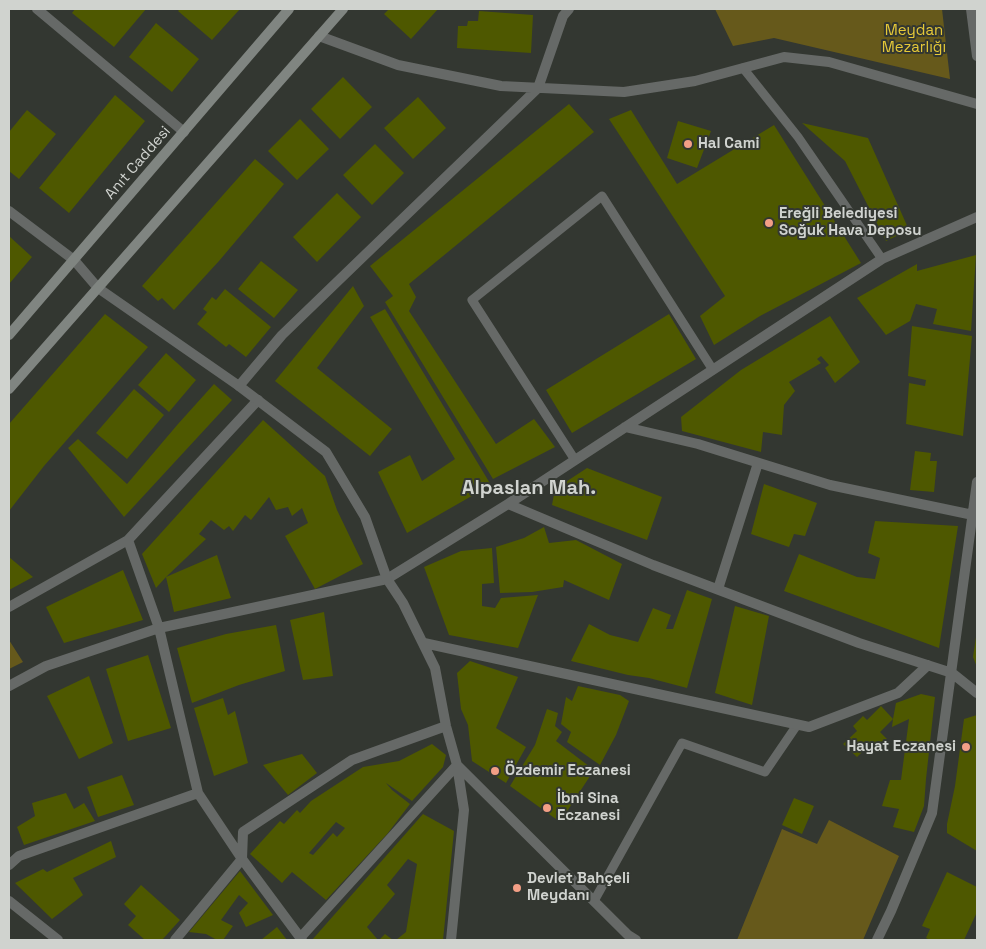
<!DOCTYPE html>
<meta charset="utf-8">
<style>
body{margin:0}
#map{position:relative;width:986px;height:949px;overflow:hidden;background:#333731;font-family:"Space Grotesk",sans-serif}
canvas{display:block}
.frame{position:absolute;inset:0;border:10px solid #d0d3cf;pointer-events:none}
</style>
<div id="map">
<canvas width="986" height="949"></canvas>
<div class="frame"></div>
</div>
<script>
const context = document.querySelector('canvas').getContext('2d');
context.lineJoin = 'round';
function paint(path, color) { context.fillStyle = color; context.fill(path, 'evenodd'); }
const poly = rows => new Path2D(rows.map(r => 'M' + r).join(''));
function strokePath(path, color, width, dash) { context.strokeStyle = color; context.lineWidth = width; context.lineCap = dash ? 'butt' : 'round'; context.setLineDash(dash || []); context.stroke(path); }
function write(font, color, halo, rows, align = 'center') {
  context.font = font + ' "Space Grotesk",sans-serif'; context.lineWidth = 4; context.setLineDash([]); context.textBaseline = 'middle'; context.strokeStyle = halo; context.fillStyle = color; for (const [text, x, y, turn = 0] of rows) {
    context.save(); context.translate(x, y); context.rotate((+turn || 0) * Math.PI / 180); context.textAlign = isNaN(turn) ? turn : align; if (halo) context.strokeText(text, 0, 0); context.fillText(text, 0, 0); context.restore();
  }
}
const green = poly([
 [715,9,942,9,950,79,774,38,733,46],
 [9,640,23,662,9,669],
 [829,820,899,856,863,940,737,940,782,829,817,844]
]);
const building = poly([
 [75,9,146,9,114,47,72,13],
 [180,9,240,9,212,40,178,11],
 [389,9,438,9,411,39,384,14],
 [479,11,533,15,531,53,457,48,458,26,467,26,468,21,478,21],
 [156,23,199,59,172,92,129,57],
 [343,77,372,107,340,139,311,109],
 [115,95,145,121,69,213,39,188],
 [418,97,446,128,413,159,384,128],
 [569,104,594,132,409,284,416,297,409,311,496,444,534,419,555,447,493,479,385,302,393,296,370,266],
 [27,110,56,134,19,179,9,171,9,132],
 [631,110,677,184,774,125,861,263,760,316,714,345,700,316,725,296,609,119],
 [300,119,329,149,297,180,268,151],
 [678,121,711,131,697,168,667,158],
 [802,123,868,138,909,230,886,241,845,161],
 [375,144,404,173,372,205,343,175],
 [255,159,284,184,219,261,174,310,162,298,158,301,142,286],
 [337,193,361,217,317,262,293,237],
 [9,236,32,257,9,284],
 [976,255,971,331,933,324,937,309,916,304,910,321,886,335,857,298,917,264,917,271],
 [261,261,298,290,274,318,238,289],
 [353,286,364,306,317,368,392,429,370,456,275,381],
 [225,289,271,327,246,357,229,344,226,347,197,324,207,312,203,309,212,297,216,300],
 [385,309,491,485,407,533,378,472,410,455,422,481,455,459,370,317],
 [105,314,148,347,44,466,9,511,9,424],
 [669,314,696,359,572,433,546,390],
 [830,316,860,362,835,383,825,368,829,365,821,356,817,359,821,363,789,382,795,391,784,405,782,435,763,432,761,452,682,431,681,417,741,370],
 [912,326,972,336,963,436,906,424,909,383,925,386,926,380,908,376],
 [166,353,196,380,169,412,138,385],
 [214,384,232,400,124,517,68,448,78,439,127,484,178,424],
 [134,389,164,415,127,459,96,433],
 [263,420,325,476,337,510,363,564,315,589,285,536,308,523,302,508,292,516,288,507,276,510,269,497,251,520,245,515,233,531,229,526,224,530,211,520,199,534,206,539,166,577,217,555,231,598,174,612,166,577,156,588,142,554],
 [915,451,931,453,930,461,937,461,934,492,910,490],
 [587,468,662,497,647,540,552,505,555,489],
 [764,484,817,503,805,536,794,534,789,547,751,534],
 [875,521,958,526,939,648,784,591,799,554,857,577,875,579,880,558,868,553],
 [544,527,549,543,576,540,622,564,609,600,564,580,563,587,532,592,500,593,496,547,524,538],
 [492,548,494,583,482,584,482,606,495,608,501,598,538,595,518,648,449,635,424,567,461,551],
 [9,557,33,577,9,590],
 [123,570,143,620,64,643,46,607],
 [687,590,712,599,687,688,649,678,628,675,571,661,589,624,610,635,638,642,653,608,671,615,666,629,673,629],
 [735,606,769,616,752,705,715,693],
 [324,612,333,676,303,680,290,620],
 [276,625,285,671,239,685,192,703,177,648,226,634],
 [976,637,977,638,977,667,973,657],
 [148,655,171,728,128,741,106,669],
 [470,661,518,677,496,728,526,747,506,783,472,761,468,725,461,709,457,673],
 [89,676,113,743,79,759,47,696],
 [578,686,620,695,629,701,616,735,600,765,567,742,571,732,561,724,566,697,572,701],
 [921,694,935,697,926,779,924,806,914,832,893,827,899,809,882,806,890,780,901,780,909,719,892,727,893,719,880,732,887,739,876,750,870,744,857,757,843,744,857,731,853,726,863,716,867,720,881,706,893,719,896,703],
 [223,698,228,715,235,711,248,763,214,776,194,708],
 [547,709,558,713,555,726,562,732,556,741,594,770,560,822,510,786,535,745],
 [977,715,977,851,947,833,947,824,955,786,964,719],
 [432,744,446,755,443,767,412,801,386,783,392,790,410,804,388,833,326,900,292,872,282,883,250,854,280,821,284,824,297,810,300,813,311,801,363,767,399,761],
 [336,822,345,828,337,837,333,833,313,855,309,853],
 [302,754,317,773,288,795,263,765],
 [122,775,134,805,98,817,87,787],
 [66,793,74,809,84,803,95,821,24,845,17,827,35,816,32,803],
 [794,798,814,806,802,834,782,825],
 [423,814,454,831,443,940,396,940,406,932,417,864,408,859,387,885,395,894,367,927,378,940,312,940],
 [111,841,116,857,73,878,83,895,52,919,15,883,43,869,47,872],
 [240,871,273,915,246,927,239,913,248,903,239,895,221,920,233,926,223,940,217,940,206,934,189,932],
 [947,872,977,887,977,912,964,940,930,940,926,938,930,929,922,926],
 [141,885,180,920,162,940,145,940,128,925,136,916,124,904],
 [277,927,287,940,261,940],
 [385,934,393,940,379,940]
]);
const service = poly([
 [743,68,798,137,882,259],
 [575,460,472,300,602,196,713,370],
 [594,901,682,743,765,772,797,725]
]);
const minor = poly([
 [37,9,184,132],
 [971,9,977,56],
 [319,36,398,65,501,86,624,92,695,81,784,57,829,62,977,104],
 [239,386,282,335,538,88,563,16,569,9],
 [625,427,698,444,830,485,973,515],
 [508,504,653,565,859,643,952,673,977,693],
 [128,540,159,628,198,793,242,859,302,940],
 [387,579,403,603,435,668,446,726,457,765,628,935,636,940],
 [718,589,758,463],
 [9,607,128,540,258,400],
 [424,643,809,727,898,693,928,665],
 [9,686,46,666,159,628,387,579,508,504,882,259,977,217],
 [9,865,19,856,198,793],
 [9,901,58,940],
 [300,938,457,765],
 [175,940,242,859,243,832,352,760,446,726],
 [451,940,464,810,457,765],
 [877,940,891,911,932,813,977,482]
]);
const tertiary = poly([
 [9,211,74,260,98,288,239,386,326,452,365,517,387,579]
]);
const secondary = poly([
 [9,335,289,9],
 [9,389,343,9]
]);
const markers = [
 [688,144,5,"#f39f86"],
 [769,223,5,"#f39f86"],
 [966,747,5,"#f39f86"],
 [495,771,5,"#f39f86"],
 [547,808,5,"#f39f86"],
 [517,888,5,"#f39f86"]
];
const parkNames = [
 ["Meydan",914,31],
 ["Mezarlığı",914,48]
];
const poiNames = [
 ["Hal Cami",698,144],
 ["Ereğli Belediyesi",779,214],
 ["Soğuk Hava Deposu",779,231],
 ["Hayat Eczanesi",956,747,"right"],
 ["Özdemir Eczanesi",505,771],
 ["İbni Sina",557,799],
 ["Eczanesi",557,816],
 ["Devlet Bahçeli",527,879],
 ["Meydanı",527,896]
];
const streetNames = [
 ["Anıt Caddesi",138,163,-49]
];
const districtNames = [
 ["Alpaslan Mah.",529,489]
];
paint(green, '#66591b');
paint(building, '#4e5800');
strokePath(service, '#666967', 9);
strokePath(minor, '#666967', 10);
strokePath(tertiary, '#666967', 10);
strokePath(secondary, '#808581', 10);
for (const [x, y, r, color] of markers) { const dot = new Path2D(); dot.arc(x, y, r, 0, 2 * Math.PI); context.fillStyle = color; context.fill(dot); strokePath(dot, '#333731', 2); }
write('15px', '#e6c938', '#333731', parkNames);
write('bold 15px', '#d0d3cf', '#333731', poiNames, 'left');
write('15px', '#d0d3cf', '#333731', streetNames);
write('bold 20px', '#d0d3cf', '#333731', districtNames);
</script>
